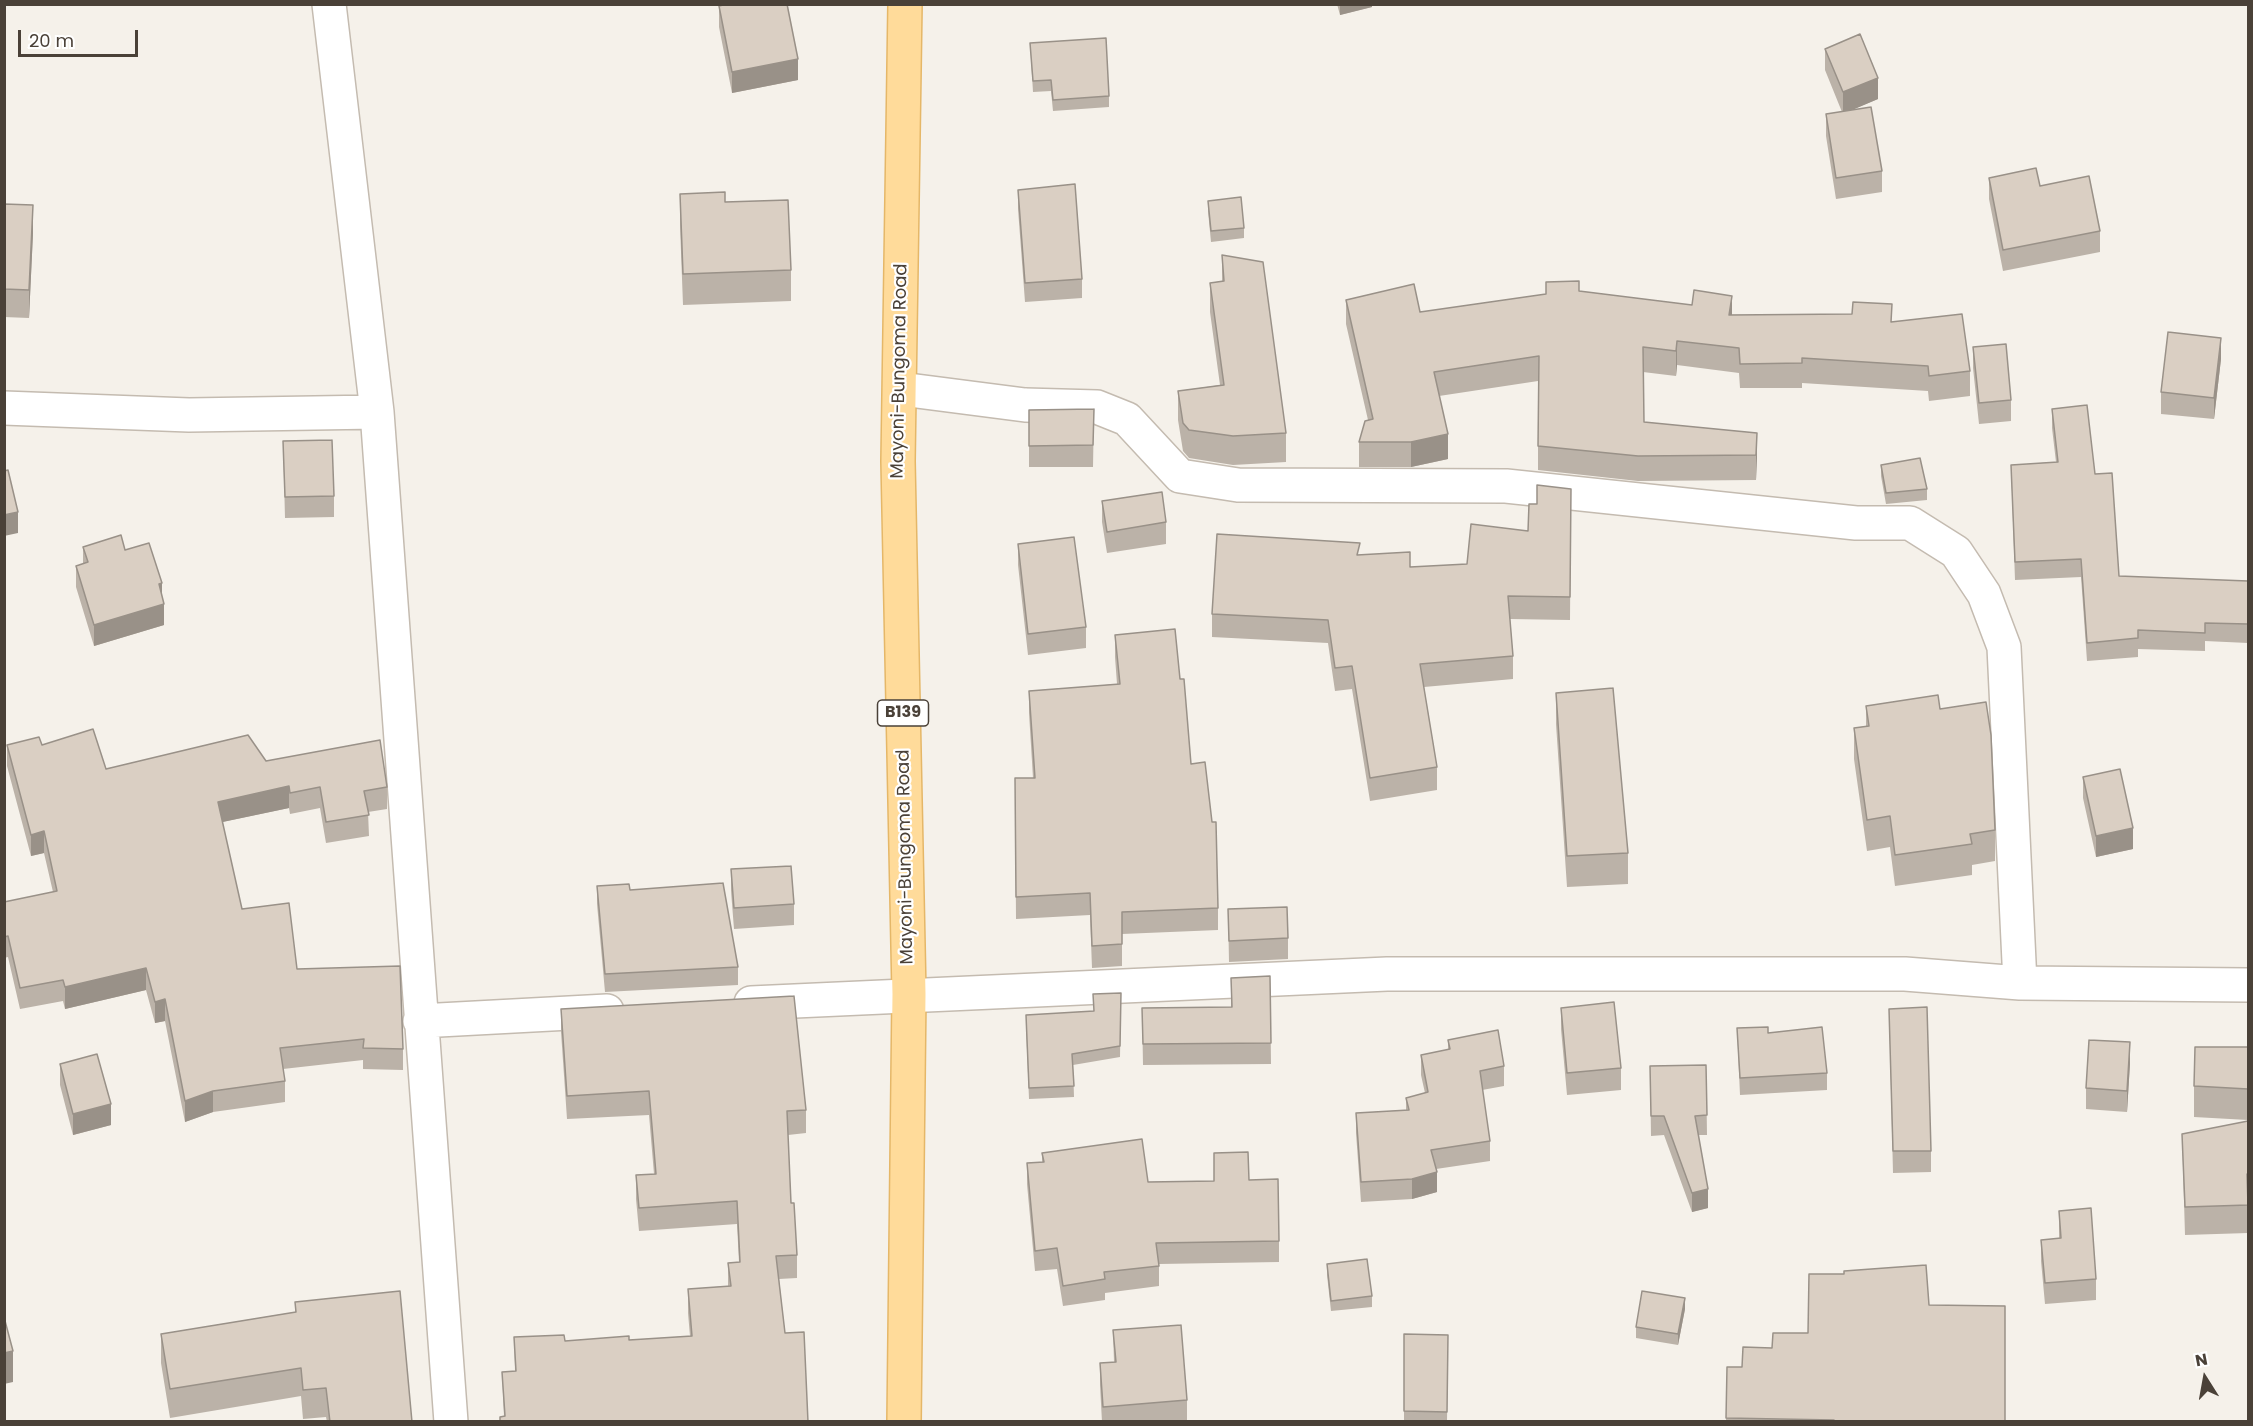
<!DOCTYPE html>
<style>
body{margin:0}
#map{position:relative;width:2253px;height:1426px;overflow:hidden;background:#f5f1ea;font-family:Poppins,sans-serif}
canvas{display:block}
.frame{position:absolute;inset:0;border:6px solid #4a4138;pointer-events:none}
.north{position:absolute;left:2175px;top:1348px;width:60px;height:60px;-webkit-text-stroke:4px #fff;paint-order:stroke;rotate:349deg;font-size:16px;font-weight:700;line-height:24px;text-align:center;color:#4a4138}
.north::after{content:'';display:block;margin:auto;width:21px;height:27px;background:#4a4138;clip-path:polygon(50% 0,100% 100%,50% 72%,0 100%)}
.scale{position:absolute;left:18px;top:30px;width:120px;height:27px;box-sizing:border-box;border:3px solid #4a4138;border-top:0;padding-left:8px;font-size:18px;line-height:21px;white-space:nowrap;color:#4a4138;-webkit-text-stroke:4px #fff;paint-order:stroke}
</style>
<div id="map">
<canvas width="2253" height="1426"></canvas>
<div class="frame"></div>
<div class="north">N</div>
<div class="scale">20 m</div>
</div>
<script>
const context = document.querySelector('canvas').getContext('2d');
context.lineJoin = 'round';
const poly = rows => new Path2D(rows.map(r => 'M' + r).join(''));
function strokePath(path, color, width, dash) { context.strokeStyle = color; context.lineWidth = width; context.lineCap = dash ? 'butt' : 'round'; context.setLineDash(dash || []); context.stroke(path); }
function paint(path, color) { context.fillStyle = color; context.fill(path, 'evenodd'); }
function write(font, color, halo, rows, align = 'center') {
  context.font = font + ' Poppins,sans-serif'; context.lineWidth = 4.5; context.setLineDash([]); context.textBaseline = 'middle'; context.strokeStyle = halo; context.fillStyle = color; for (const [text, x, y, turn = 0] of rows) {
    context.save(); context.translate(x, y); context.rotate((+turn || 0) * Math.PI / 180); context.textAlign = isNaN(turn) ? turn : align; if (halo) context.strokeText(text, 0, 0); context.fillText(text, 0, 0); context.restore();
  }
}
const street = poly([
 [329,4,377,412,451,1422],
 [901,389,1025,405,1097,407,1127,419,1180,476,1238,485,1506,486,1856,523,1910,523,1956,552,1984,594,2004,647,2020,983],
 [4,408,189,415,377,412],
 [751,1003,1387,974,1905,974,2020,983,2248,985],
 [420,1021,607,1011]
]);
const primary = poly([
 [904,1422,909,994,898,461,905,4]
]);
const wall = poly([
 [1337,4,1372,4,1372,7,1340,15],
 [719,6,798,80,732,93,719,27],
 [1030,43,1109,96,1109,107,1053,111,1051,91,1033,92],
 [1825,49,1878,99,1851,110,1882,171,1882,192,1836,199,1826,136,1826,114,1842,112,1825,70],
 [1989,178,2040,186,2100,231,2100,252,2003,271,1989,199],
 [1018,190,1082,279,1082,298,1025,302,1018,209],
 [680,194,725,202,791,270,791,301,683,305,680,225],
 [1208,201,1244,228,1244,238,1211,242,1208,211],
 [4,204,33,233,29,318,4,317],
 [1222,255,1286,433,1286,462,1233,465,1189,458,1183,451,1178,420,1178,391,1220,385,1210,312,1210,283,1222,281],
 [1579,291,1732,315,1892,322,1970,371,1970,396,1929,401,1928,391,1802,383,1802,388,1740,388,1739,373,1677,365,1676,376,1643,372,1644,422,1757,433,1756,480,1638,481,1538,470,1538,381,1439,396,1448,459,1411,467,1359,467,1359,442,1368,420,1346,324,1346,300,1420,312],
 [1973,347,2011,400,2011,421,1979,424,1973,368],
 [2221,359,2214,419,2161,414,2161,392],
 [1094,409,1093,467,1029,467,1029,410],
 [2052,409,2095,474,2119,576,2248,581,2248,643,2205,641,2205,651,2138,649,2138,657,2087,661,2081,577,2015,580,2011,465,2056,462,2052,428],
 [283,441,334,496,334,517,285,518],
 [1881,465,1927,489,1927,500,1886,504,1881,476],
 [1571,489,1570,620,1510,619,1513,656,1513,679,1424,687,1437,767,1437,790,1370,801,1352,689,1335,691,1328,643,1212,637,1212,614,1360,555,1410,567,1467,564,1528,531,1537,504],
 [1102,501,1166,522,1166,544,1107,553,1102,522],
 [1018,544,1086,627,1086,648,1028,655,1018,565],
 [83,547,125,550,162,597,164,625,94,646,76,587,76,566,83,564],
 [1115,635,1180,679,1191,764,1218,908,1218,930,1122,934,1122,966,1092,968,1090,915,1016,919,1015,778,1033,778,1029,713,1029,691,1117,684,1115,657],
 [1556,693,1628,853,1628,884,1567,887,1556,724],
 [1866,706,1940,709,1995,830,1995,861,1972,865,1972,875,1895,886,1890,847,1867,851,1854,759,1854,728,1866,726],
 [7,745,42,745,106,769,266,761,387,787,387,809,368,812,369,836,326,843,320,808,290,814,289,808,222,822,242,909,297,969,403,1049,403,1070,363,1069,363,1060,283,1069,285,1081,285,1102,213,1112,185,1122,165,1021,155,1023,146,990,65,1009,63,1001,20,1009,8,957,4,958,4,902,53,892,44,853,31,856,7,766],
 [2083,777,2133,849,2096,857,2083,798],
 [731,869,794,904,794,925,734,929,731,891],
 [597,886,738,967,738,985,605,992,597,904],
 [1228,909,1288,938,1288,959,1229,962],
 [1270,976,1271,1064,1143,1065,1142,1008,1231,1007,1231,978],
 [1121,993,1120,1057,1073,1065,1074,1097,1029,1099,1026,1026,1093,1011],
 [1561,1008,1621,1068,1621,1090,1567,1095,1561,1029],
 [561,1009,806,1110,806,1133,788,1135,791,1203,797,1255,797,1278,779,1279,785,1333,808,1422,500,1422,500,1417,504,1416,502,1372,515,1371,514,1337,565,1341,629,1340,690,1336,688,1313,688,1289,728,1286,728,1263,739,1262,737,1224,639,1231,636,1199,636,1175,654,1174,649,1115,567,1119,561,1032],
 [1889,1009,1931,1151,1931,1172,1893,1173],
 [1737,1028,1768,1033,1827,1073,1827,1090,1740,1095],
 [1448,1040,1504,1066,1504,1086,1482,1090,1490,1141,1490,1161,1436,1169,1437,1192,1412,1199,1361,1202,1356,1133,1356,1113,1406,1110,1406,1098,1425,1093,1421,1075,1421,1055,1448,1050],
 [2248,1047,2248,1120,2194,1117,2194,1086],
 [2130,1063,2127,1112,2086,1109,2086,1088],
 [60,1064,111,1125,73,1135,60,1085],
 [1706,1065,1707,1135,1698,1135,1708,1208,1692,1212,1664,1135,1651,1136,1650,1066],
 [2248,1121,2248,1233,2185,1235,2182,1134],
 [1042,1153,1148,1182,1214,1181,1214,1153,1249,1180,1279,1241,1279,1262,1159,1264,1159,1286,1105,1293,1105,1300,1063,1306,1057,1269,1035,1271,1027,1184,1027,1163,1042,1162],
 [2059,1211,2096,1279,2096,1300,2045,1304,2041,1261,2041,1240,2059,1239],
 [1327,1264,1372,1296,1372,1307,1331,1311,1327,1275],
 [295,1302,412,1422,327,1422,326,1417,303,1419,301,1396,170,1418,161,1363,161,1334,295,1312],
 [1929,1305,2005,1422,1726,1422,1726,1418,1742,1367,1772,1348,1808,1333],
 [1685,1309,1678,1345,1636,1338,1636,1327],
 [1113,1330,1187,1400,1187,1421,1102,1422,1100,1385,1100,1363,1114,1362],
 [1404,1334,1448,1335,1447,1422,1404,1422]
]);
const shadedWall = poly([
 [1340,4,1372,4,1372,7,1340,15],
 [798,59,798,80,732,93,732,72],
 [1878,78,1878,99,1843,114,1843,92],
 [33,205,33,233,29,318,29,290],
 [1732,296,1732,321,1729,315],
 [2221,338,2221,359,2214,419,2214,398],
 [1677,341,1677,365,1676,376,1676,351],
 [1757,433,1757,458,1756,480,1756,455],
 [1448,434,1448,459,1411,467,1411,442],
 [18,512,18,533,4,536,4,515],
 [162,583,162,604,159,584],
 [164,604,164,625,94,646,94,625],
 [289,786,289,808,218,823,218,802],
 [2133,828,2133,849,2096,857,2096,836],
 [44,831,44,853,31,856,31,835],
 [146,968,146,990,65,1009,65,987],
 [165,999,165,1021,155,1023,155,1002],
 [2130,1042,2130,1063,2127,1112,2127,1091],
 [213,1091,213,1112,185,1122,185,1101],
 [111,1104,111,1125,73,1135,73,1114],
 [1437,1172,1437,1192,1412,1199,1412,1179],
 [1708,1189,1708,1208,1692,1212,1692,1193],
 [1685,1298,1685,1309,1678,1345,1678,1334],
 [13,1351,13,1382,4,1384,4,1353]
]);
const building = poly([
 [727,4,787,4,798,59,732,72,719,6,727,4],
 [1860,34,1878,78,1843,92,1825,49,1860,34],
 [1106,38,1109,96,1053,100,1051,80,1033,81,1030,43,1106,38],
 [1871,107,1882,171,1836,178,1826,114,1871,107],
 [2036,168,2040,186,2089,176,2100,231,2003,250,1989,178,2036,168],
 [1075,184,1082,279,1025,283,1018,190,1075,184],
 [725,192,725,202,788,200,791,270,683,274,680,194,725,192],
 [1241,197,1244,228,1211,231,1208,201,1241,197],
 [4,204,33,205,29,290,4,289,4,204],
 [1222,255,1263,262,1286,433,1233,436,1189,430,1183,423,1178,391,1224,385,1210,283,1224,281,1222,255],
 [1579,281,1579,291,1692,305,1694,290,1732,296,1729,315,1852,314,1853,302,1892,304,1891,322,1962,314,1970,371,1929,376,1928,366,1802,358,1802,363,1740,364,1739,348,1677,341,1676,351,1643,347,1644,422,1757,433,1756,455,1638,456,1538,446,1539,356,1434,372,1448,434,1411,442,1359,442,1365,421,1373,419,1346,300,1414,284,1420,312,1546,294,1546,282,1579,281],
 [2168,332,2221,338,2214,398,2161,392,2168,332],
 [2006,344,2011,400,1979,403,1973,347,2006,344],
 [2087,405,2095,474,2112,473,2119,576,2248,581,2248,624,2205,623,2205,633,2138,630,2138,638,2087,643,2081,559,2015,562,2011,465,2058,462,2052,409,2087,405],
 [1094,409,1093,445,1029,446,1029,410,1094,409],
 [332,440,334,496,285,497,283,441,332,440],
 [1920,458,1927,489,1886,493,1881,465,1920,458],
 [8,470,18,512,4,515,4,471,8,470],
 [1537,485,1571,489,1570,597,1508,596,1513,656,1420,664,1437,767,1370,778,1352,666,1335,668,1328,620,1212,614,1217,534,1360,543,1357,555,1410,552,1410,567,1467,564,1471,524,1528,531,1529,504,1537,504,1537,485],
 [1162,492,1166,522,1107,532,1102,501,1162,492],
 [121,535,125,550,149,543,162,583,159,584,164,604,94,625,76,566,88,562,83,547,121,535],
 [1074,537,1086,627,1028,634,1018,544,1074,537],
 [1175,629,1180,679,1184,679,1191,764,1205,762,1212,822,1216,822,1218,908,1122,912,1122,944,1092,946,1090,893,1016,897,1015,778,1035,778,1029,691,1120,684,1115,635,1175,629],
 [1613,688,1628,853,1567,856,1556,693,1613,688],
 [1938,695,1940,709,1986,702,1991,735,1995,830,1970,834,1972,844,1895,855,1890,816,1867,820,1854,728,1869,726,1866,706,1938,695],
 [93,729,106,769,248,735,266,761,380,740,387,787,364,791,369,815,326,822,320,787,290,793,289,786,218,802,242,909,289,903,297,969,400,966,403,1049,363,1048,364,1039,280,1048,285,1081,213,1091,185,1101,165,999,155,1002,146,968,65,987,63,980,20,988,8,936,4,937,4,902,57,891,44,831,31,835,7,745,39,737,42,745,93,729],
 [2120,769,2133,828,2096,836,2083,777,2120,769],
 [791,866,794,904,734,908,731,869,791,866],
 [723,883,738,967,605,974,597,886,629,884,630,890,723,883],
 [1287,907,1288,938,1229,941,1228,909,1287,907],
 [1270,976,1271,1043,1143,1044,1142,1008,1232,1007,1231,978,1270,976],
 [1121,993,1120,1046,1072,1054,1074,1086,1029,1088,1026,1015,1094,1011,1093,994,1121,993],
 [794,996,806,1110,787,1111,791,1203,794,1203,797,1255,776,1256,785,1333,804,1332,808,1422,500,1422,500,1417,505,1416,502,1372,516,1371,514,1337,564,1335,565,1341,629,1336,629,1340,692,1336,688,1289,731,1286,728,1263,740,1262,737,1201,639,1208,636,1175,656,1174,649,1091,567,1096,561,1009,794,996],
 [1614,1002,1621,1068,1567,1073,1561,1008,1614,1002],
 [1927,1007,1931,1151,1893,1151,1889,1009,1927,1007],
 [1768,1027,1768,1033,1822,1027,1827,1073,1740,1078,1737,1028,1768,1027],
 [1498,1030,1504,1066,1480,1071,1490,1141,1431,1150,1437,1172,1412,1179,1361,1182,1356,1113,1409,1110,1406,1098,1428,1092,1421,1055,1450,1049,1448,1040,1498,1030],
 [2089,1040,2130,1042,2127,1091,2086,1088,2089,1040],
 [2195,1047,2248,1047,2248,1089,2194,1086,2195,1047],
 [97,1054,111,1104,73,1114,60,1064,97,1054],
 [1706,1065,1707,1115,1695,1116,1708,1189,1692,1193,1664,1116,1651,1116,1650,1066,1706,1065],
 [2248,1121,2248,1174,2247,1174,2248,1205,2185,1207,2182,1134,2248,1121],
 [1142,1139,1148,1182,1214,1181,1214,1153,1248,1152,1249,1180,1278,1179,1279,1241,1156,1243,1159,1266,1104,1272,1105,1279,1063,1286,1057,1248,1035,1251,1027,1163,1044,1162,1042,1153,1142,1139],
 [2091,1208,2096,1279,2045,1283,2041,1240,2061,1238,2059,1211,2091,1208],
 [1367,1259,1372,1296,1331,1301,1327,1264,1367,1259],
 [1926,1265,1929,1305,2005,1306,2005,1422,1834,1422,1834,1420,1726,1418,1727,1367,1742,1367,1743,1347,1772,1348,1773,1333,1808,1333,1809,1274,1844,1274,1844,1271,1926,1265],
 [400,1291,412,1422,330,1422,326,1388,303,1390,301,1368,170,1389,161,1334,296,1312,295,1302,400,1291],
 [1642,1291,1685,1298,1678,1334,1636,1327,1642,1291],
 [4,1317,13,1351,4,1353,4,1317],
 [1181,1325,1187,1400,1103,1407,1100,1363,1116,1362,1113,1330,1181,1325],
 [1404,1334,1448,1335,1447,1412,1404,1411,1404,1334]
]);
const shields = [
 [903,713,51]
];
const shieldNames = [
 ["B139",903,713]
];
const streetNames = [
 ["Mayoni-Bungoma Road",900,371,-89],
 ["Mayoni-Bungoma Road",906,857,-91]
];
strokePath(street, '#c4bbb0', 36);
strokePath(primary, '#e5b768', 36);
strokePath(street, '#fff', 33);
strokePath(primary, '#ffdb9a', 33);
paint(wall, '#bbb2a8');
paint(shadedWall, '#999188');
paint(building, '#dacfc3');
strokePath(building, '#999188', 1.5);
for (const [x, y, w] of shields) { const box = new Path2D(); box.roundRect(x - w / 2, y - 13, w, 26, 4.5); context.fillStyle = '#fff'; context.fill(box); strokePath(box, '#4a4138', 1.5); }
write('bold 16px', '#4a4138', null, shieldNames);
write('18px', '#4a4138', '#fff', streetNames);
</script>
